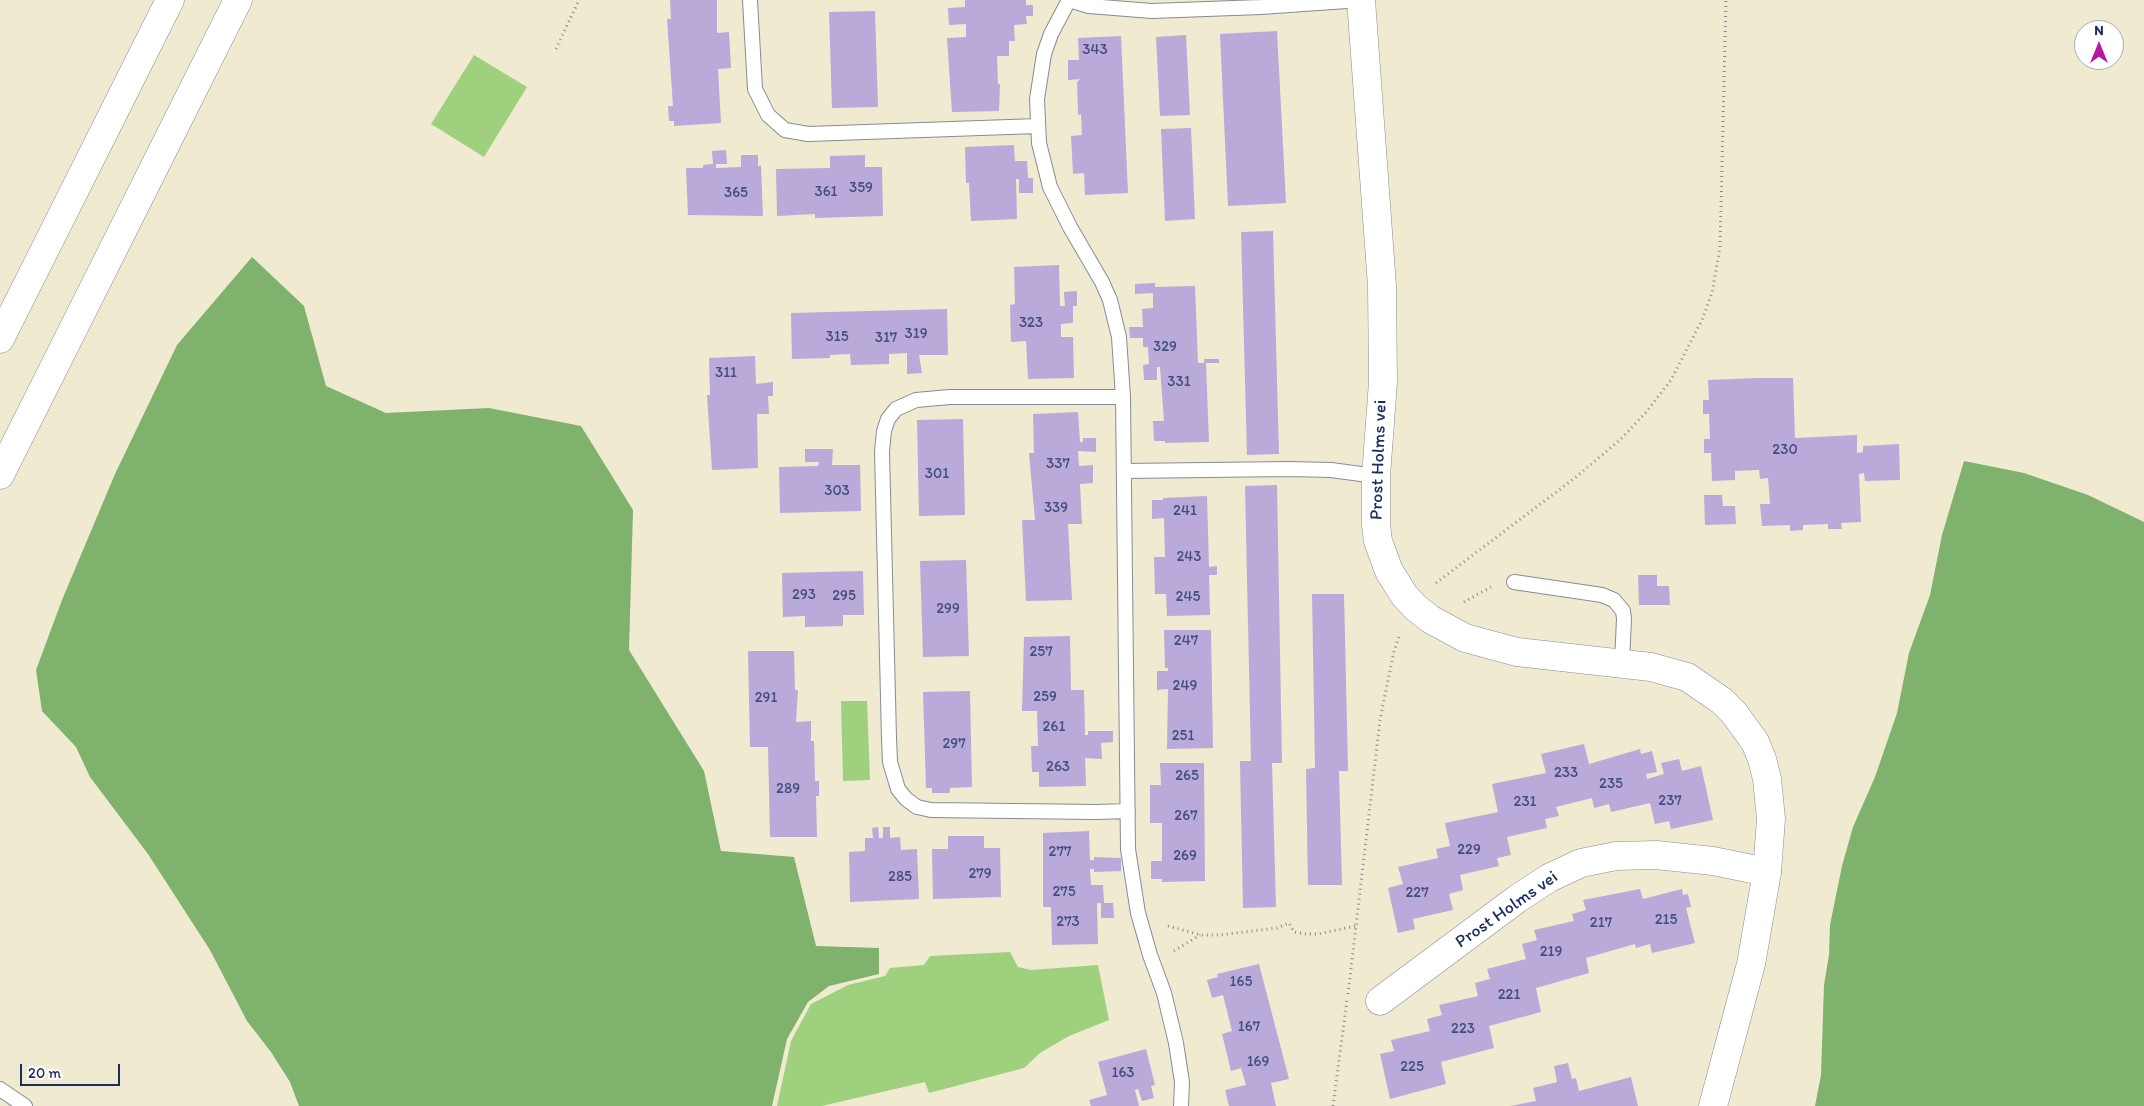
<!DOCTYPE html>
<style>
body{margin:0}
#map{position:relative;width:2144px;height:1106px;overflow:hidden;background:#efead0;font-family:Itim,sans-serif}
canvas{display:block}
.north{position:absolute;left:2074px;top:20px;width:50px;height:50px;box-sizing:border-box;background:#fff;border:1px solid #a4acbf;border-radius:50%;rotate:0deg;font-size:14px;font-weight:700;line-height:20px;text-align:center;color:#1b2f5e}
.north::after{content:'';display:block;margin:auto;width:18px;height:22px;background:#b5179e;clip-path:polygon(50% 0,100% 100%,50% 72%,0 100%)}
.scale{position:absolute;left:20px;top:1064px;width:100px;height:22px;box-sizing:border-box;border:2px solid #1b2f5e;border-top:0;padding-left:6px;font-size:15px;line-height:18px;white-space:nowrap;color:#1b2f5e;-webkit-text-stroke:4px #fff;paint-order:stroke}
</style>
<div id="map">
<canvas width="2144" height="1106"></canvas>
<div class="north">N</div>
<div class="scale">20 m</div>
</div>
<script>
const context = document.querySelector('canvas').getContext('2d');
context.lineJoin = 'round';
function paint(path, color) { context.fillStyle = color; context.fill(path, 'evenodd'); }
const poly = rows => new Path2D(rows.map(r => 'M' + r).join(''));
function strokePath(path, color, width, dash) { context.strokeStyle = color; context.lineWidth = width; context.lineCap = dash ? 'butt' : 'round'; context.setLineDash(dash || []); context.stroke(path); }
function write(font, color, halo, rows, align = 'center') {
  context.font = font + ' Itim,sans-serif'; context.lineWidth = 5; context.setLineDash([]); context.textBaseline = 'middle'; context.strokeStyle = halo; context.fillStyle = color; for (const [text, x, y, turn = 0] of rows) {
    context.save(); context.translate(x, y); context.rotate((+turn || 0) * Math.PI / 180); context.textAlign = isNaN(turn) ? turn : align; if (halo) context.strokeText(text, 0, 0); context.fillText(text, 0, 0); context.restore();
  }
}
const green = poly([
 [474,55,527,87,484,157,431,124],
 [841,701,867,701,870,780,843,781],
 [1010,952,1018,967,1031,970,1098,965,1109,1020,1069,1036,1040,1053,1024,1068,929,1093,925,1082,822,1106,777,1106,791,1041,811,1004,848,985,885,976,890,968,924,965,930,956]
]);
const forest = poly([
 [252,257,304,306,326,386,386,413,489,408,581,426,633,510,629,650,704,771,721,851,794,857,816,946,879,948,879,974,829,986,808,1002,787,1039,772,1106,299,1106,290,1082,271,1052,247,1021,210,950,148,854,90,777,76,747,42,711,36,670,62,600,115,474,177,345],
 [1964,461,2024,473,2088,495,2144,522,2144,1106,1815,1106,1821,1075,1824,985,1829,955,1830,925,1842,866,1853,827,1875,777,1897,713,1909,653,1930,595,1942,535]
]);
const building = poly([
 [670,0,717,0,717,33,729,32,731,68,718,69,721,123,674,126,674,121,669,121,668,106,673,106,667,19,671,19],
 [965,0,1026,0,1026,5,1033,5,1033,16,1026,16,1027,24,1014,25,1015,41,1009,41,1009,56,997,56,998,84,1000,84,999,111,952,112,947,38,966,37,966,24,949,25,948,8,965,7],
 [875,11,878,107,832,108,829,12],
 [1277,31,1286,203,1228,206,1220,34],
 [1186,35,1190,115,1160,116,1156,37],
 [1121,36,1128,193,1085,195,1084,173,1073,174,1071,136,1082,135,1081,114,1078,115,1077,82,1080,79,1068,80,1068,60,1079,60,1078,38],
 [1191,128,1195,219,1165,221,1161,129],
 [1014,145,1015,161,1027,161,1028,178,1033,178,1033,193,1019,193,1019,179,1016,179,1017,219,971,221,969,183,966,183,965,147],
 [726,150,727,164,716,164,716,168,741,167,741,155,758,155,758,166,761,166,763,216,688,215,686,168,703,168,703,165,713,164,712,151],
 [865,155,865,167,882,167,883,216,815,218,815,214,777,216,776,169,830,168,830,156],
 [1273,231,1279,454,1247,455,1241,232],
 [1059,265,1060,306,1065,306,1064,292,1077,291,1077,306,1073,306,1073,323,1061,324,1061,337,1073,337,1074,378,1028,379,1026,341,1011,342,1010,305,1015,304,1014,267],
 [1155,283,1155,287,1195,286,1198,363,1204,363,1204,359,1219,359,1219,363,1206,363,1209,442,1165,443,1165,441,1154,441,1153,421,1164,421,1160,367,1157,367,1157,380,1144,380,1143,365,1149,364,1148,347,1143,347,1143,338,1130,338,1129,327,1143,327,1142,309,1153,308,1153,293,1135,294,1135,284],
 [947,309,948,355,919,355,922,373,907,374,907,353,889,354,889,364,851,365,850,354,830,355,830,358,792,359,791,313],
 [755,356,756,384,773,382,773,396,768,396,769,414,757,414,758,468,712,470,707,395,710,395,709,358],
 [1757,378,1793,378,1795,438,1857,435,1857,453,1863,452,1863,446,1899,444,1900,480,1865,481,1864,473,1859,474,1861,522,1841,523,1842,529,1828,529,1828,524,1803,525,1803,530,1790,531,1790,525,1762,526,1760,504,1770,504,1768,478,1760,479,1759,470,1735,471,1735,480,1712,481,1711,453,1704,453,1704,439,1710,439,1709,414,1703,414,1703,400,1709,400,1708,380],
 [1078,412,1080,442,1083,442,1083,438,1096,438,1096,452,1078,451,1079,466,1093,465,1093,483,1080,484,1082,524,1068,524,1072,600,1026,601,1022,520,1035,520,1029,453,1034,453,1033,414],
 [963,419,965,515,919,516,917,420],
 [805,449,833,449,832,465,860,465,861,511,780,513,779,467,818,466,819,462,805,462],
 [1277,485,1282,763,1272,763,1276,907,1243,908,1240,761,1251,761,1245,486],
 [1704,495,1722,495,1723,506,1735,506,1736,524,1705,525],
 [1207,496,1209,567,1217,566,1217,575,1209,575,1210,615,1167,616,1166,594,1155,594,1154,557,1165,557,1164,518,1152,519,1152,500,1163,500,1163,498],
 [966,560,969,656,923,657,920,561],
 [863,571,864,615,843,615,843,626,805,627,805,616,783,617,782,573],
 [1638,575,1657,575,1657,586,1669,586,1670,605,1639,605],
 [1312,594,1344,594,1348,771,1339,771,1342,885,1308,885,1306,769,1315,768],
 [1164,630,1211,630,1213,748,1167,749,1168,689,1157,690,1157,671,1168,671,1168,668,1165,668],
 [1070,636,1071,690,1084,690,1085,735,1088,735,1088,731,1113,731,1113,742,1101,743,1102,759,1085,758,1086,786,1039,787,1039,772,1032,772,1031,746,1038,746,1037,711,1022,711,1024,637],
 [748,651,794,651,795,690,798,690,796,722,811,721,811,741,814,741,815,781,819,781,819,796,816,796,817,837,770,837,768,747,750,747],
 [970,691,972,787,950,788,950,793,932,793,932,788,926,788,923,692],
 [1584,744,1589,764,1640,749,1641,754,1652,751,1657,772,1646,774,1647,779,1664,774,1661,763,1679,759,1682,771,1701,766,1713,820,1671,829,1669,821,1655,824,1650,803,1611,812,1609,804,1594,808,1592,798,1556,807,1559,816,1545,819,1547,828,1507,837,1511,855,1497,858,1499,866,1460,875,1463,890,1449,894,1453,910,1413,919,1415,929,1398,933,1388,888,1403,884,1398,867,1438,858,1436,849,1450,846,1445,823,1498,812,1492,784,1546,773,1541,754],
 [1160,763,1204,763,1205,881,1162,882,1162,879,1151,879,1151,861,1162,861,1162,823,1150,823,1150,785,1161,785],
 [878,827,879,838,883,838,883,827,890,827,890,838,900,837,901,850,917,849,919,899,850,902,849,852,865,851,865,838,873,838,872,828],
 [1089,831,1090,860,1094,860,1094,857,1121,858,1121,871,1094,872,1094,869,1090,869,1091,885,1103,885,1104,903,1113,903,1114,918,1101,918,1101,903,1097,903,1098,944,1052,945,1051,907,1043,907,1043,833],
 [948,836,984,836,984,848,1000,848,1001,897,933,899,932,849,948,849],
 [1640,889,1643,899,1682,889,1683,895,1688,894,1691,907,1686,908,1695,943,1652,953,1650,944,1636,948,1635,944,1586,958,1589,973,1536,988,1541,1012,1489,1026,1494,1048,1441,1062,1446,1084,1390,1099,1380,1054,1394,1051,1391,1040,1430,1031,1427,1019,1442,1015,1439,1005,1478,996,1475,983,1490,979,1487,969,1526,959,1522,944,1537,940,1534,930,1574,921,1572,914,1586,910,1583,900],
 [1259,964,1289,1079,1271,1083,1276,1106,1229,1106,1225,1090,1246,1085,1241,1068,1231,1071,1222,1034,1232,1031,1223,995,1212,998,1207,980,1218,977,1217,974],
 [1146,1049,1155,1085,1151,1086,1154,1098,1142,1101,1138,1089,1135,1090,1139,1106,1091,1106,1089,1100,1107,1095,1098,1062],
 [1568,1063,1572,1079,1576,1078,1579,1091,1631,1077,1638,1106,1510,1106,1536,1101,1533,1088,1557,1082,1554,1066]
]);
const path = poly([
 [556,49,579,0],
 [1436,583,1576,477,1621,439,1647,411,1671,380,1702,320,1712,293,1720,247,1726,0],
 [1464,602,1491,587],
 [1168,926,1201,935,1219,935,1277,928,1289,923,1294,932,1306,934,1318,934,1356,926],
 [1174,951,1200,935],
 [1348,994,1380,720,1394,651,1400,634],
 [1333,1106,1347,1000]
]);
const service = poly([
 [750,0,755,89,768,115,785,130,808,134,1038,126],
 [1069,0,1051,34,1044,54,1037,99,1039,143,1050,187,1070,227,1102,282,1110,300,1119,337,1123,397,1128,849,1138,913,1150,955,1164,993,1176,1043,1182,1082,1181,1106],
 [1069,0,1089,6,1152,11,1261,7,1361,0],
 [1123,397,950,397,916,400,896,409,888,419,884,431,882,452,889,738,890,762,898,789,906,799,917,807,931,810,1096,812,1128,811],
 [1124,471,1290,469,1331,470,1376,476],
 [1514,582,1602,595,1614,600,1623,611,1624,619,1622,662],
 [0,1089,25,1106]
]);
const minor = poly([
 [1380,1001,1517,899,1549,878,1581,863,1616,856,1656,855,1713,861,1767,872]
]);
const tertiary = poly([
 [1361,0,1382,286,1383,382,1376,476,1376,525,1378,541,1389,571,1404,595,1415,607,1430,619,1465,638,1517,652,1651,667,1687,677,1722,701,1734,713,1755,742,1762,759,1767,779,1771,819,1767,872,1751,964,1713,1106]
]);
const motorway = poly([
 [0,339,170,0],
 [0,475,238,0]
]);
const numberNames = [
 ["343",1095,50],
 ["359",861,188],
 ["361",826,192],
 ["365",736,193],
 ["323",1031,323],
 ["319",916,334],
 ["315",837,337],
 ["317",886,338],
 ["329",1165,347],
 ["311",726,373],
 ["331",1179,382],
 ["230",1785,450],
 ["337",1058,464],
 ["301",937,474],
 ["303",837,491],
 ["339",1056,508],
 ["241",1185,511],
 ["243",1189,557],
 ["293",804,595],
 ["295",844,596],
 ["245",1188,597],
 ["299",948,609],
 ["247",1186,641],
 ["257",1041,652],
 ["249",1185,686],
 ["259",1045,697],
 ["291",766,698],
 ["261",1054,727],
 ["251",1183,736],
 ["297",954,744],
 ["263",1058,767],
 ["233",1566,773],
 ["265",1187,776],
 ["235",1611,784],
 ["289",788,789],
 ["237",1670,801],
 ["231",1525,802],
 ["267",1186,816],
 ["229",1469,850],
 ["277",1060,852],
 ["269",1185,856],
 ["279",980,874],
 ["285",900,877],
 ["275",1064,892],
 ["227",1417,893],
 ["215",1666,920],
 ["273",1068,922],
 ["217",1601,923],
 ["219",1551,952],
 ["165",1241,982],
 ["221",1509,995],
 ["167",1249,1027],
 ["223",1463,1029],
 ["169",1258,1062],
 ["225",1412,1067],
 ["163",1123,1073]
];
const streetNames = [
 ["Prost Holms vei",1379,460,-88],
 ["Prost Holms vei",1507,910,-35]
];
paint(green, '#9fd07e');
paint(forest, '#7fb26d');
paint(building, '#b9aada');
strokePath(service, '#858c97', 16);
strokePath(minor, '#858c97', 29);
strokePath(tertiary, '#858c97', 29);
strokePath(motorway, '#858c97', 29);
strokePath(path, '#858c97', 3, [1, 4]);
strokePath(service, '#fff', 14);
strokePath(minor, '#fff', 28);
strokePath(tertiary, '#fff', 28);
strokePath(motorway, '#fff', 28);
write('15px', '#424e7d', null, numberNames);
write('18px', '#1b2f5e', '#fff', streetNames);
</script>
